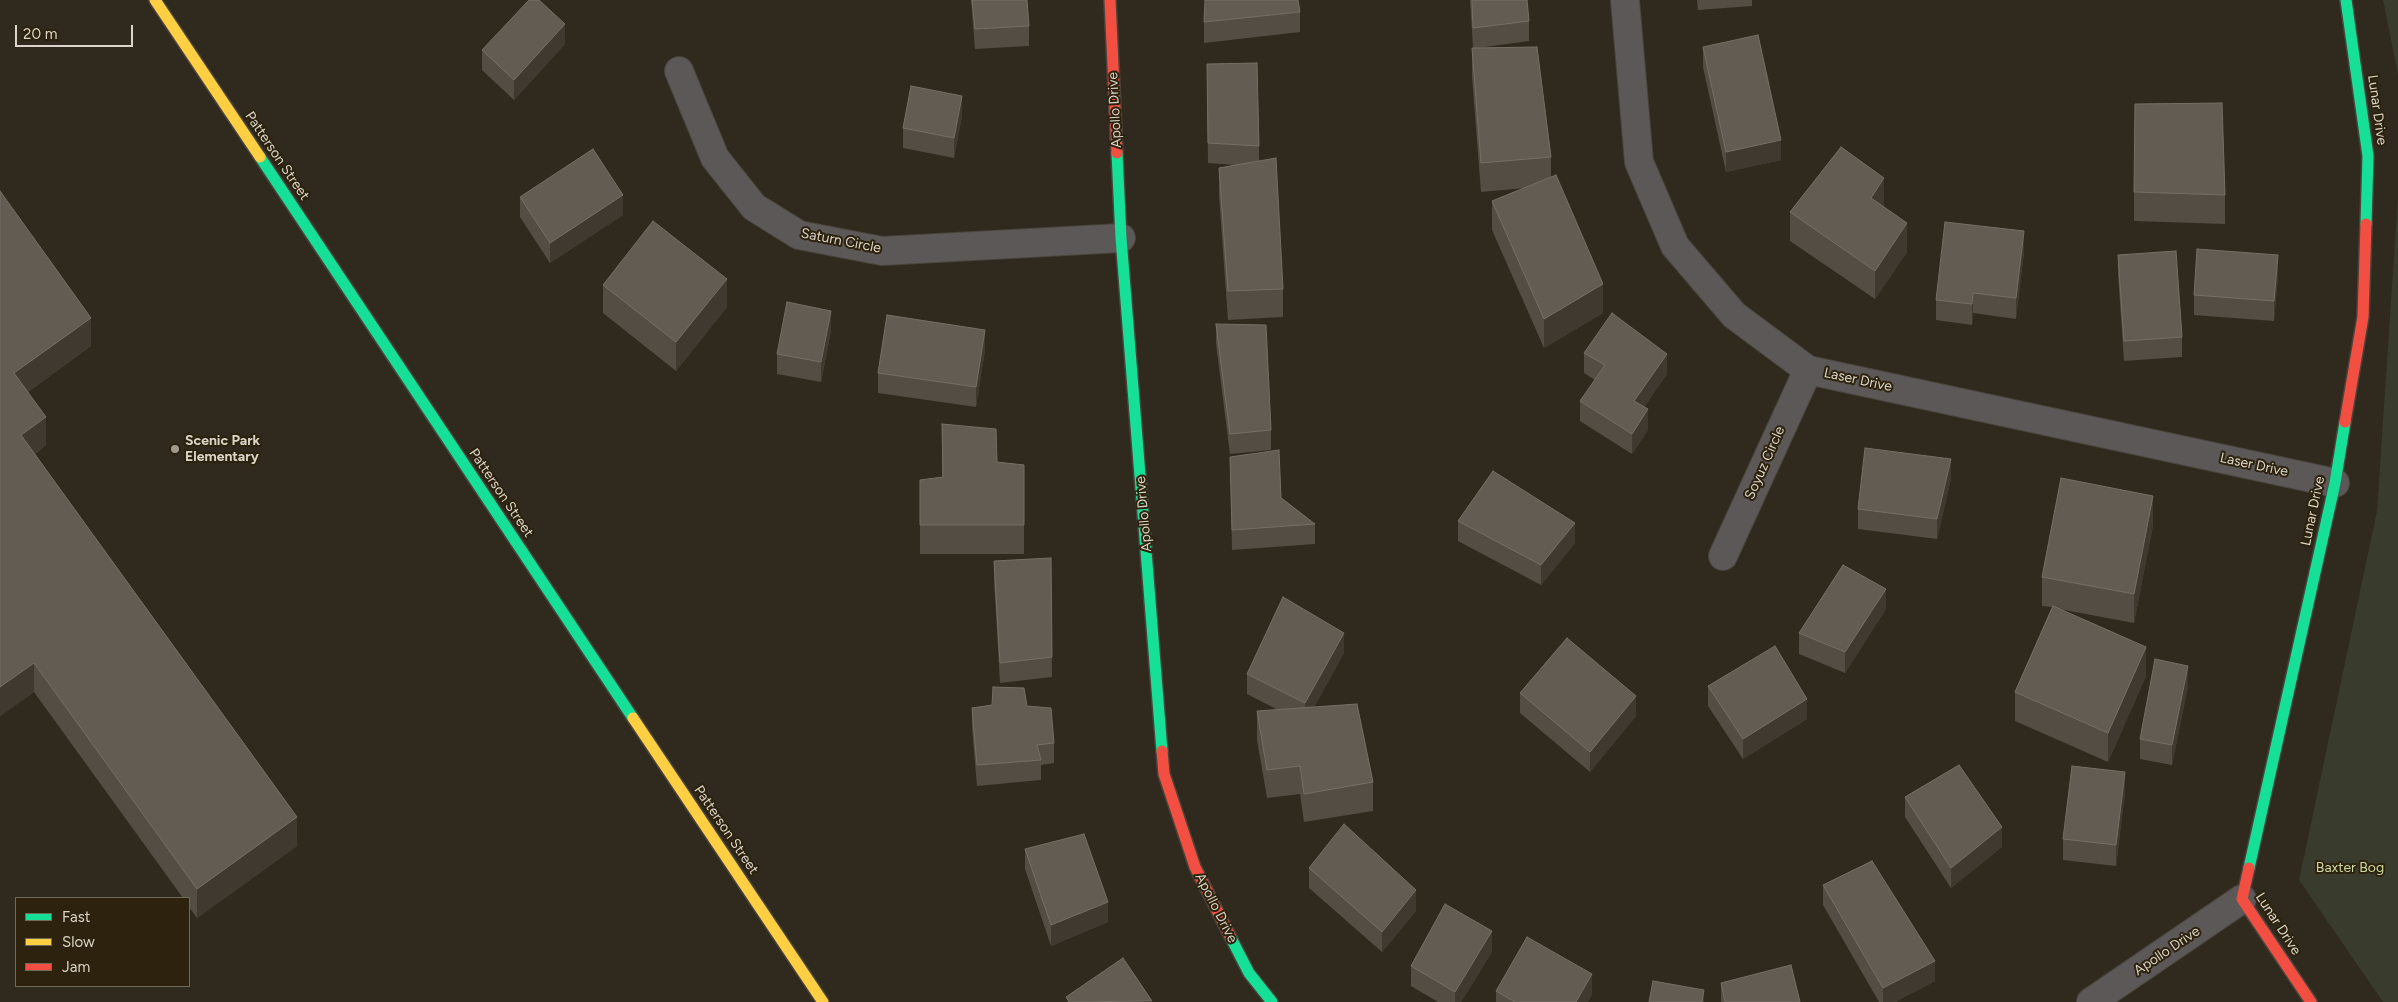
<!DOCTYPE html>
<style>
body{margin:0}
#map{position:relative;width:2398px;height:1002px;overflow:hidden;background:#2f291e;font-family:Figtree,sans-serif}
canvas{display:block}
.legend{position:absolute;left:15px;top:897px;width:175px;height:90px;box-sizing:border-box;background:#2c220d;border:1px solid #726a58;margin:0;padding:6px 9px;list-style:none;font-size:15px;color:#dbd5c9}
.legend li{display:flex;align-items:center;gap:10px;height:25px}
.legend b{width:25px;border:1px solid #726a58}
.scale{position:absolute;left:15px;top:25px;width:118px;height:22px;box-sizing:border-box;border:2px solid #dbd5c9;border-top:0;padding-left:6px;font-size:15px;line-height:18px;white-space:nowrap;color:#dbd5c9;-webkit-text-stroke:4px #2c220d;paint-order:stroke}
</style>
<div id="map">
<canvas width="2398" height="1002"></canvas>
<ul class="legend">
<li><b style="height:6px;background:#16e098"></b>Fast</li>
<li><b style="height:6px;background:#ffcf43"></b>Slow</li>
<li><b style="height:6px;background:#f24e42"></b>Jam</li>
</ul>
<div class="scale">20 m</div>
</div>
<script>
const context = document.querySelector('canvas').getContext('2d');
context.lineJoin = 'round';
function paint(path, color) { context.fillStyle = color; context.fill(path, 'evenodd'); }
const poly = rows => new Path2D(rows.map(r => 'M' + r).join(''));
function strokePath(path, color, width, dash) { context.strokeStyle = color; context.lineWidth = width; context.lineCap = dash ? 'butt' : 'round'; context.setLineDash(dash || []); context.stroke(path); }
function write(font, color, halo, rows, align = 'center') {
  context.font = font + ' Figtree,sans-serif'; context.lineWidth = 4; context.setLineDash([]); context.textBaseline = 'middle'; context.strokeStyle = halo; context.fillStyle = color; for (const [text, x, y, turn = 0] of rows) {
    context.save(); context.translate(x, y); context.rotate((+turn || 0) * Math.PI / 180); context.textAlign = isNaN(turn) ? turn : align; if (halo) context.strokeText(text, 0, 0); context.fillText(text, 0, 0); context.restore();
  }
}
const green = poly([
 [2383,0,2398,0,2398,75],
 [2398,196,2398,1002,2383,1002,2299,880,2377,511]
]);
const street = poly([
 [1625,0,1639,162,1675,246,1734,315,1808,370,2335,483],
 [679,71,715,158,754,207,799,235,882,251,1121,238],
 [1723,556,1808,370],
 [2091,1002,2242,899]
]);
const fast = poly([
 [2346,0,2368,156,2366,224],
 [1117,153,1121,238,1162,751],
 [260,157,633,718],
 [2249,868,2335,483,2345,422],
 [1230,936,1249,973,1272,1002]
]);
const slow = poly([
 [155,0,260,157],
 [633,718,823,1002]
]);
const jam = poly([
 [1110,0,1117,153],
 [2345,422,2363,317,2366,224],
 [1162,751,1164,774,1195,867,1230,936],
 [2249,868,2242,899,2311,1002]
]);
const wall = poly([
 [971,0,1027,0,1029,26,1029,46,975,49],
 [1470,0,1527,0,1529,21,1529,41,1478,48,1551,157,1551,177,1603,313,1544,348,1492,230,1492,201,1525,188,1481,192,1472,77,1472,48,1473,48],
 [1697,0,1752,0,1752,6,1698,10],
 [1300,12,1300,32,1204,43,1204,22],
 [565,44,514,100,482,70,482,50],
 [1703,47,1781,160,1726,172,1703,67],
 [1207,64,1259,146,1259,161,1283,289,1283,317,1228,320,1219,196,1219,168,1235,165,1208,163],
 [962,116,954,158,903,148,903,128],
 [0,191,91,346,28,392,46,445,35,454,297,846,197,918,189,907,189,898,183,898,34,692,0,716],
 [2134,192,2225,195,2225,224,2134,221],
 [520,197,623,215,550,263,520,217],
 [1884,207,1907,252,1875,299,1790,241,1790,212],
 [2024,252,2016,319,1973,313,1972,325,1936,320,1936,300],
 [2118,255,2182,337,2182,357,2124,361,2118,275],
 [2278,276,2274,321,2194,315,2194,295],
 [603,285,727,307,676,371,603,313],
 [1216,324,1271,430,1271,450,1230,454,1216,344],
 [831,331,821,382,777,374,777,354],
 [985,350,976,407,878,393,878,373],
 [1584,353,1667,374,1644,407,1648,430,1632,454,1580,421,1580,401,1595,380,1584,373],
 [942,424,997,462,1024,525,1024,554,920,554,920,525,942,477],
 [1230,457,1315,524,1315,544,1232,550],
 [1951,479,1937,539,1858,529,1858,509],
 [1458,521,1575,543,1541,585,1458,541],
 [2153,525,2134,623,2059,609,2146,676,2108,762,2015,721,2015,692,2052,607,2042,606,2042,577],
 [1051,558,1052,677,1000,683,994,581,994,561],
 [1886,609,1845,673,1799,654,1799,633],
 [1344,653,1314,707,1373,782,1373,811,1304,822,1300,794,1267,798,1257,740,1257,711,1278,710,1247,694,1247,674],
 [1708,686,1807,719,1743,759,1708,706],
 [2188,686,2172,765,2140,759,2140,739],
 [1520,693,1636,716,1590,772,1520,713],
 [1027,706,1054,743,1054,763,1041,765,1041,780,977,786,972,728,972,708],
 [2125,792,2116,866,2063,860,2063,839],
 [1905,797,2002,847,1951,888,1905,817],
 [1025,849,1108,922,1051,946,1025,869],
 [1309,868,1416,911,1382,952,1309,888],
 [1823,885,1935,981,1895,1002,1879,1002,1823,905],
 [1492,952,1461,1002,1438,1002,1411,986,1411,966],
 [1721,983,1800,1002,1721,1002],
 [1496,991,1592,994,1588,1002,1496,1002]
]);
const shadedWall = poly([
 [565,24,565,44,514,100,514,80],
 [962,96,962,116,954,158,954,138],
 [1781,140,1781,160,1726,172,1726,152],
 [1884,178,1884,207,1871,198],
 [623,195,623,215,550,263,550,243],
 [1907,223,1907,252,1875,299,1875,271],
 [2024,231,2024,252,2016,319,2016,298],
 [2278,255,2278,276,2274,321,2274,301],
 [727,279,727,307,676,371,676,342],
 [1603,284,1603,313,1544,348,1544,319],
 [1973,293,1973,313,1972,325,1972,304],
 [831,311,831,331,821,382,821,362],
 [91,318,91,346,14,402,14,373],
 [985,330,985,350,976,407,976,387],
 [1667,354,1667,374,1634,421,1634,401],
 [1648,409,1648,430,1632,454,1632,434],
 [46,417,46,445,21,464,21,435],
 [1951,459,1951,479,1937,539,1937,519],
 [2153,496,2153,525,2134,623,2134,594],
 [1575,523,1575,543,1541,585,1541,565],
 [1886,589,1886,609,1845,673,1845,652],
 [1344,633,1344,653,1305,724,1305,703],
 [2146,647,2146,676,2108,762,2108,733],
 [34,663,34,692,0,716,0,687],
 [2188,666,2188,686,2172,765,2172,745],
 [1636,696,1636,716,1590,772,1590,752],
 [1807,699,1807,719,1743,759,1743,739],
 [2125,772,2125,792,2116,866,2116,845],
 [297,817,297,846,197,918,197,889],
 [2002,827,2002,847,1951,888,1951,868],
 [1416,890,1416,911,1382,952,1382,932],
 [1108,902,1108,922,1051,946,1051,925],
 [1492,931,1492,952,1461,1002,1455,1002,1455,992],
 [1935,961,1935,981,1895,1002,1883,1002,1883,988],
 [1592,974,1592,994,1588,1002,1576,1002],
 [1704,990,1704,1002,1702,1002]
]);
const building = poly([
 [529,0,539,0,565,24,514,80,482,50,529,0],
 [972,0,1027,0,1029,26,975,29,972,0],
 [1205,0,1298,0,1300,12,1204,22,1205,0],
 [1472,0,1527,0,1529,21,1473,28,1472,0],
 [1758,35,1781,140,1726,152,1703,47,1758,35],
 [1537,47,1551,157,1481,163,1472,48,1537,47],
 [1257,63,1259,146,1208,143,1207,64,1257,63],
 [911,86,962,96,954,138,903,128,911,86],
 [2222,103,2225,195,2134,192,2135,104,2222,103],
 [1841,147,1884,178,1871,198,1907,223,1875,271,1790,212,1841,147],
 [593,149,623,195,550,243,520,197,593,149],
 [1276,158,1283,289,1228,291,1219,168,1276,158],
 [1556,175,1603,284,1544,319,1492,201,1556,175],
 [0,191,91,318,14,373,46,417,21,435,297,817,197,889,34,663,0,687,0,191],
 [653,221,727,279,676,342,603,285,653,221],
 [1945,222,2024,231,2016,298,1973,293,1972,304,1936,300,1945,222],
 [2197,249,2278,255,2274,301,2194,295,2197,249],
 [2176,251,2182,337,2124,341,2118,255,2176,251],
 [787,302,831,311,821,362,777,354,787,302],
 [1612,313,1667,354,1634,401,1648,409,1632,434,1580,401,1605,365,1584,353,1612,313],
 [887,315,985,330,976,387,878,373,887,315],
 [1216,324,1266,325,1271,430,1230,434,1216,324],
 [942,424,996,429,997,462,1024,465,1024,525,920,525,920,480,943,477,942,424],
 [1865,448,1951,459,1937,519,1858,509,1865,448],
 [1279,450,1281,498,1315,524,1232,530,1230,457,1279,450],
 [1493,471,1575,523,1541,565,1458,521,1493,471],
 [2061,478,2153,496,2134,594,2042,577,2061,478],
 [1051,558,1052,657,1000,663,994,561,1051,558],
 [1843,565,1886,589,1845,652,1799,633,1843,565],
 [1283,597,1344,633,1305,703,1247,674,1283,597],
 [2053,606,2146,647,2108,733,2015,692,2053,606],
 [1567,638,1636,696,1590,752,1520,693,1567,638],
 [1775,646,1807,699,1743,739,1708,686,1775,646],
 [2155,659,2188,666,2172,745,2140,739,2155,659],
 [993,687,1024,688,1027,706,1051,708,1054,743,1037,745,1041,760,977,765,972,708,992,705,993,687],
 [1357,704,1373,782,1304,794,1300,766,1267,770,1257,711,1357,704],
 [1959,765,2002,827,1951,868,1905,797,1959,765],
 [2072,766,2125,772,2116,845,2063,839,2072,766],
 [1344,824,1416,890,1382,932,1309,868,1344,824],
 [1084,834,1108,902,1051,925,1025,849,1084,834],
 [1872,861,1935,961,1883,988,1823,885,1872,861],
 [1445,904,1492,931,1455,992,1411,966,1445,904],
 [1527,937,1592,974,1576,1002,1515,1002,1496,991,1527,937],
 [1123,958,1152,1001,1069,1002,1066,997,1123,958],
 [1791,965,1800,1002,1725,1002,1721,983,1791,965],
 [1653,981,1704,990,1702,1002,1649,1002,1653,981]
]);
const markers = [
 [175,449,5,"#9f998d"]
];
const streetNames = [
 ["Apollo Drive",1115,110,-93],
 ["Lunar Drive",2377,110,82],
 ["Patterson Street",277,156,56],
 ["Saturn Circle",841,241,11],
 ["Laser Drive",1858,380,12],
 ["Soyuz Circle",1765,463,-66],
 ["Laser Drive",2254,465,12],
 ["Patterson Street",501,493,56],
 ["Lunar Drive",2313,511,-78],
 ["Apollo Drive",1144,514,-95],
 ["Patterson Street",726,830,56],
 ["Apollo Drive",1216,908,63],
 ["Lunar Drive",2278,924,57],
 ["Apollo Drive",2167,951,-34]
];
const poiNames = [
 ["Scenic Park",185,441],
 ["Elementary",185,457]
];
const parkNames = [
 ["Baxter Bog",2350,868]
];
paint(green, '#393b2c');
strokePath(street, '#49443b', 30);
strokePath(fast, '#49443b', 14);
strokePath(slow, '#49443b', 14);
strokePath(jam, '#49443b', 14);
strokePath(street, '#5c5857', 28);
strokePath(fast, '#16e098', 11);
strokePath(slow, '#ffcf43', 11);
strokePath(jam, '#f24e42', 11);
paint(wall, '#534d44');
paint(shadedWall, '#3f392f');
paint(building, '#625c52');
strokePath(building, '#756f65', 1);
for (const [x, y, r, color] of markers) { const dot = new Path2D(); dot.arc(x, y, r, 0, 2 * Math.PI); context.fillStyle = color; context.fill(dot); strokePath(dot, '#2c220d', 2); }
write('14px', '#dbd5c9', '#2c220d', streetNames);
write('bold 14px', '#dbd5c9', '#2c220d', poiNames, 'left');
write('14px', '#ced8a2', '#2c220d', parkNames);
</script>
